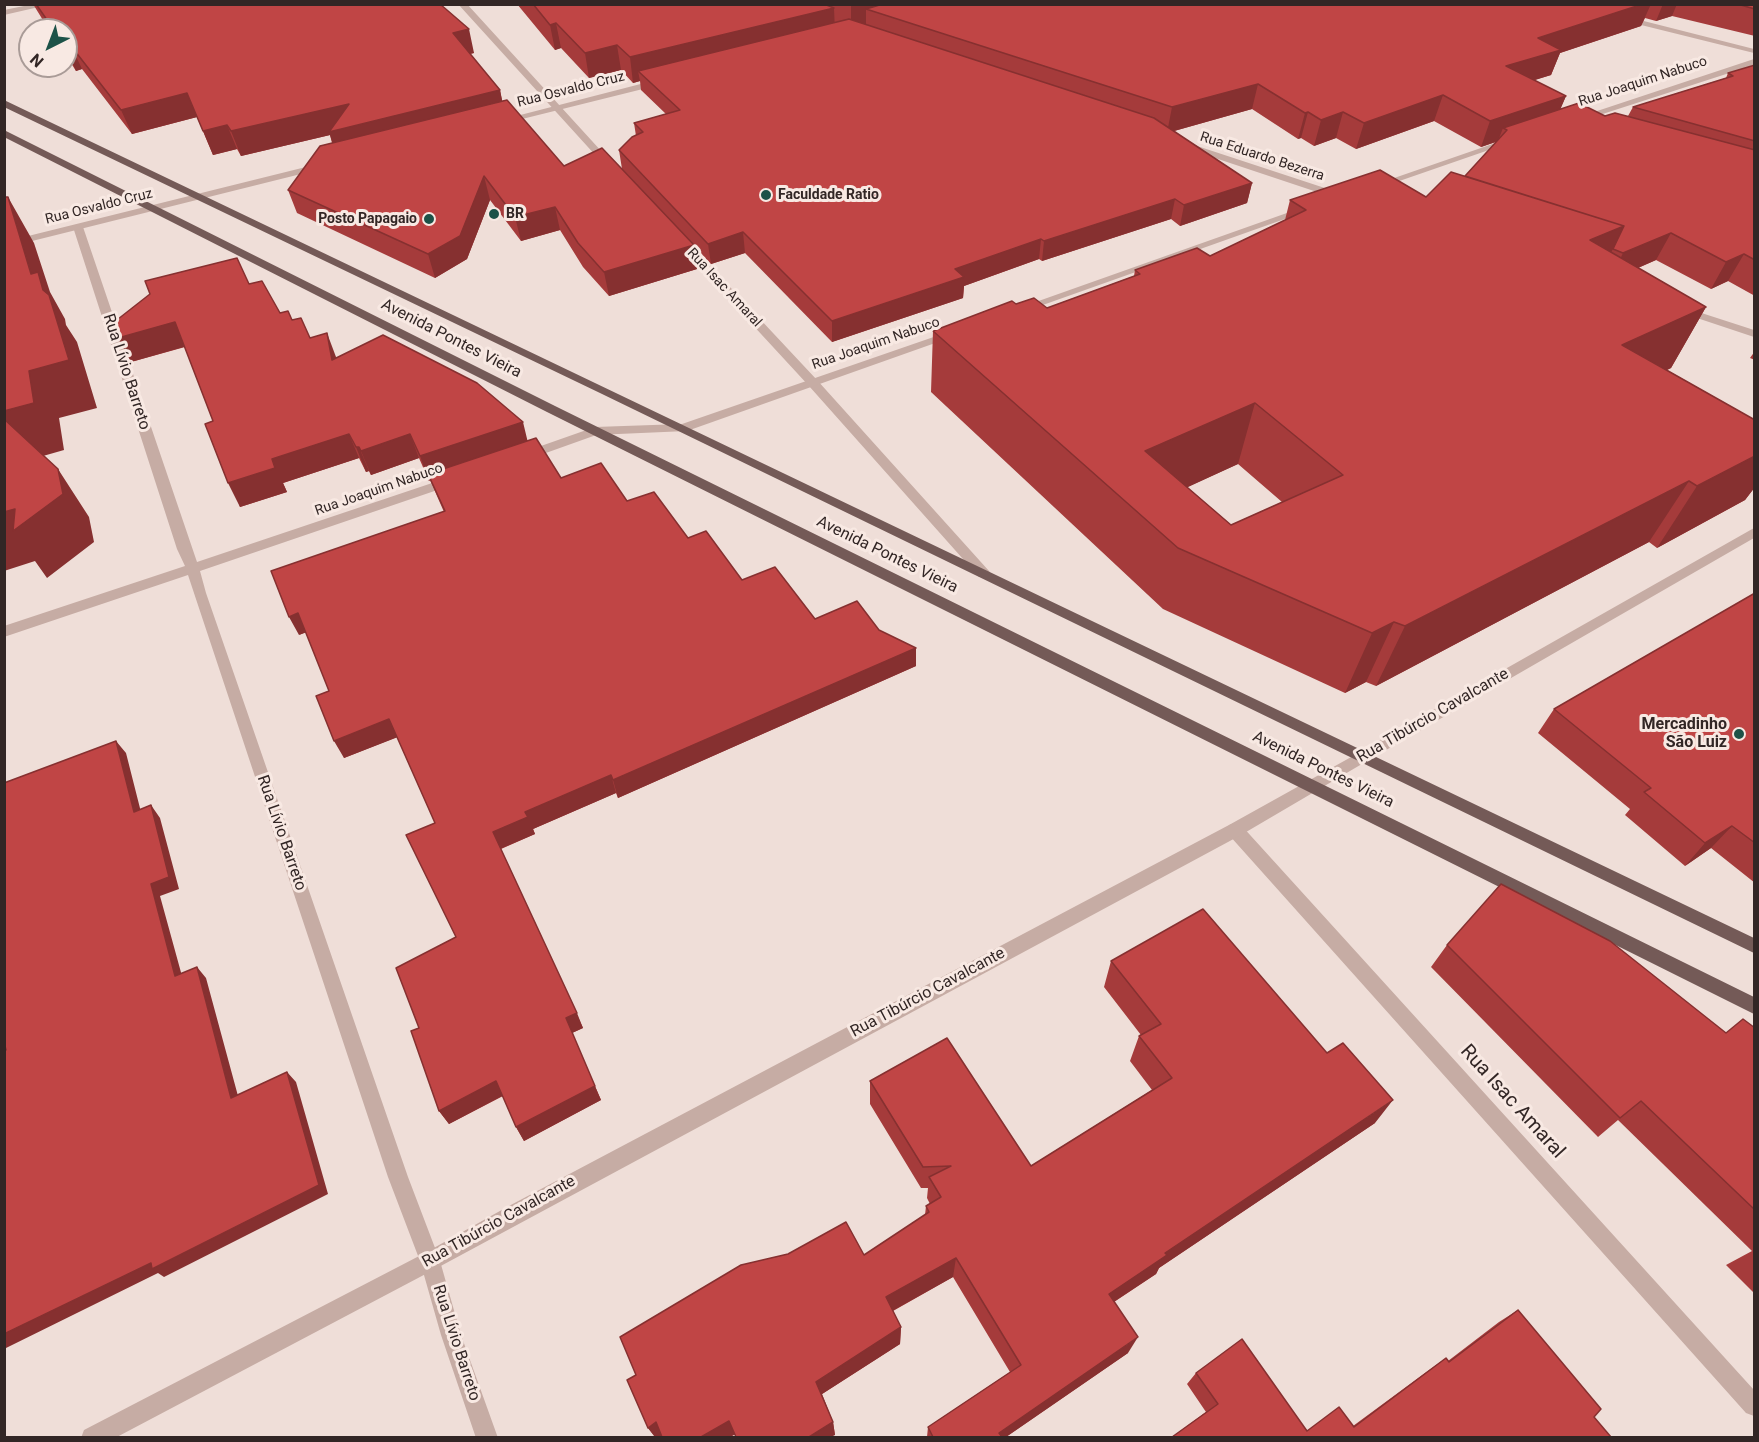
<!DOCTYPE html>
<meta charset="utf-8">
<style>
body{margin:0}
#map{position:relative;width:1759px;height:1442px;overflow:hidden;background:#efded8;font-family:Roboto,sans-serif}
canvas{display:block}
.frame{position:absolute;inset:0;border:6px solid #322625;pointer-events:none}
.north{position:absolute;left:18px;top:18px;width:60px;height:60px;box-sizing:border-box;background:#f8e9e3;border:2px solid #a99b97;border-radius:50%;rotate:222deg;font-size:16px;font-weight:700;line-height:24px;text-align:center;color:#322625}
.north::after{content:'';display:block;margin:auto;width:21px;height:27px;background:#1d5248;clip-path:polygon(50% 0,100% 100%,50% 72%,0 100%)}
</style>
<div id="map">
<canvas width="1759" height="1442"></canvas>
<div class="frame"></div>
<div class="north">N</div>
</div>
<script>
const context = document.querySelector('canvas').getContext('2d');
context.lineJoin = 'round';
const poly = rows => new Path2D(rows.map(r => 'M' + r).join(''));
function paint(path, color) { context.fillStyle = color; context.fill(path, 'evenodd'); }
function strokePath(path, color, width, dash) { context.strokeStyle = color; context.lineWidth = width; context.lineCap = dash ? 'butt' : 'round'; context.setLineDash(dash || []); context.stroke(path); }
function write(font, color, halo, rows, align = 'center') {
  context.font = font + ' Roboto,sans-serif'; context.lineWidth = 6; context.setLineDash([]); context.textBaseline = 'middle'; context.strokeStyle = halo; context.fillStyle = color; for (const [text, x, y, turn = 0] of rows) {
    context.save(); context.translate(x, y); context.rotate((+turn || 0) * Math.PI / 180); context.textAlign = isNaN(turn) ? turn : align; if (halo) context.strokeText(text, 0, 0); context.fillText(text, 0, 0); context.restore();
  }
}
const minor = poly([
 [34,4,52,4,4,15,4,10,34,4],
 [458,4,467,4,613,164,613,168,607,168,458,4],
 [1624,16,1754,49,1754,53,1621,20,1620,18,1624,16],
 [1188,143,1343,194,1344,196,1335,198,1185,148,1183,146,1188,143],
 [74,225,83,227,197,562,447,478,451,477,457,481,455,484,200,571,206,593,408,1177,440,1261,461,1335,498,1438,476,1438,441,1335,420,1261,388,1177,188,575,4,637,4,626,185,566,177,549,73,227,74,225],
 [682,239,686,240,817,380,989,571,991,574,989,577,979,577,809,386,678,244,677,242,682,239],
 [1683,307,1754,330,1754,337,1679,312,1679,308,1683,307],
 [595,427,599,428,599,434,529,459,521,459,519,456,521,453,595,427],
 [1754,528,1754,538,1367,761,1357,761,1354,757,1357,753,1754,528],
 [1235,823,1241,825,1754,1390,1754,1416,1746,1413,1229,835,1227,830,1229,825,1235,823]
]);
const tertiary = poly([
 [1754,59,1754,65,1581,121,1573,119,1754,59],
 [660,79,663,80,663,84,502,124,497,121,660,79],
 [1504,140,1512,142,1382,187,1374,185,1504,140],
 [322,163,325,164,325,168,4,248,4,242,322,163],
 [1301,208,1310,210,1026,311,1018,311,1016,309,1301,208],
 [951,331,955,332,955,336,687,431,595,435,589,431,595,427,682,424,951,331],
 [1362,751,1367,753,1370,757,1367,761,1241,835,437,1268,115,1438,81,1438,84,1430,423,1254,507,1207,1229,825,1362,751]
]);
const primary = poly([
 [4,100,1754,938,1754,953,600,393,4,107,4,100],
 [4,130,555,406,1754,997,1754,1014,547,412,4,137,4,130]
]);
const wall = poly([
 [33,4,440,4,474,53,470,54,500,90,502,101,564,166,622,169,619,150,636,136,634,123,666,114,641,90,640,81,633,83,621,70,589,78,561,48,555,50,517,4,1755,4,1755,36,1672,16,1656,21,1645,18,1641,26,1560,53,1551,75,1534,80,1566,96,1560,109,1605,116,1628,116,1633,107,1726,78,1728,73,1755,65,1755,296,1728,281,1711,289,1656,260,1638,268,1706,307,1671,368,1667,370,1755,420,1755,487,1745,500,1657,548,1649,542,1376,686,1366,682,1345,693,1163,609,931,392,933,331,1016,304,1047,308,1134,276,1135,270,1210,256,1285,220,1290,200,1426,197,1465,176,1496,142,1481,147,1434,121,1356,149,1336,138,1314,146,1301,138,1298,139,1252,109,1174,131,1252,183,1247,203,1180,226,1171,219,1042,261,1039,259,964,286,963,298,832,342,745,253,711,264,694,247,697,269,609,296,583,267,560,230,521,241,490,200,467,259,435,278,297,213,288,190,332,143,330,135,241,156,237,149,213,155,197,117,132,134,82,69,76,71,66,55,66,30,49,30],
 [1238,464,1282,502,1231,525,1187,487],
 [249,284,280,313,292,320,310,338,337,358,527,440,561,478,627,501,688,538,742,580,815,619,879,630,916,666,618,798,616,793,533,829,535,834,501,849,583,1028,572,1033,601,1100,524,1141,516,1127,503,1096,449,1124,439,1111,419,1028,456,937,435,823,397,737,344,758,329,691,306,632,299,635,444,512,430,480,429,481,419,458,371,475,369,471,366,472,359,458,283,483,287,492,240,507,213,421,185,347,131,362,118,338],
 [1755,351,1755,360,1750,358],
 [1755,593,1755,883,1711,848,1685,866,1625,815,1630,809,1538,733,1554,709],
 [1447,945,1726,1033,1755,1028,1755,1294,1726,1265,1752,1251,1618,1120,1598,1137,1431,967],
 [1111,961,1375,1123,1159,1268,1156,1274,1114,1302,1128,1353,1006,1437,927,1437,928,1427,1010,1372,953,1277,893,1311,901,1327,900,1344,822,1394,833,1422,835,1435,734,1435,730,1437,655,1437,648,1428,864,1255,925,1215,926,1206,930,1204,927,1198,928,1188,921,1188,870,1104,870,1081,1031,1166,1152,1090,1130,1061,1139,1036,1141,1035,1104,987],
 [1518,1310,1594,1417,1172,1437,1206,1412,1187,1384,1196,1373,1307,1430,1353,1426,1429,1370,1446,1358,1448,1361,1499,1322]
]);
const shadedWall = poly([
 [851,4,946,4,866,9,866,24,851,28],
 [1643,4,1651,4,1641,26,1560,53,1551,75,1497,92,1506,66,1538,38],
 [1663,4,1677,4,1672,16,1656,21],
 [834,8,835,32,638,71,640,81,633,83,630,57],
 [556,23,561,48,555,50,550,25],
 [469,29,474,53,459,56,453,33],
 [617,45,621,70,589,78,585,53],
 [71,46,82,69,76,71,66,49,66,47],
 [1258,84,1252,109,1167,133,1172,107],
 [500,90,505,114,337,157,330,135,241,156,231,131,349,104],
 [187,93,197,117,132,134,121,110],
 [1443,95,1434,121,1356,149,1364,123],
 [1566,96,1555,122,1503,128,1498,141,1481,147,1490,121],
 [1308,112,1301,138,1298,139,1305,113],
 [1343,112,1336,138,1314,146,1321,120],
 [227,125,237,149,213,155,203,131],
 [484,176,490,200,467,259,435,278,428,254],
 [1252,183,1247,203,1180,226,1184,205],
 [8,197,34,243,50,292,65,319,66,325,77,342,97,408,59,418,64,450,29,460,4,423,4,411,29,371,31,274],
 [1175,199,1171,219,1042,261,1044,241],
 [555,207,560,230,521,241,515,217],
 [1624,226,1595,286,1590,240],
 [743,232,745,253,711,264,708,244],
 [1671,233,1656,260,1610,280,1623,253],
 [1041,239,1039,259,964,286,963,298,832,342,832,321,955,269],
 [694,245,697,269,609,296,604,272],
 [1744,254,1728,281,1711,289,1726,262],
 [1706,307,1671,368,1589,406,1622,345],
 [175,322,187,346,131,362,118,338],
 [327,333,336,357,342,385,332,360],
 [1255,403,1238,464,1136,511,1145,451],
 [523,422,529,447,428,474,430,480,429,481,420,456],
 [349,434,359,458,283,483,287,492,240,507,228,483,272,459],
 [410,434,419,458,371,475,361,451],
 [356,447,359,447,369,471,366,472],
 [1755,456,1755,487,1745,500,1657,548,1697,486],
 [58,469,89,517,94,542,47,578,35,561,4,571,4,512],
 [1689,481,1649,542,1376,686,1405,626],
 [298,613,307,632,299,635,289,617],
 [1394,622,1366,682,1345,693,1372,633],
 [916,648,916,666,618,798,613,780],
 [389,719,398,737,344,758,334,741],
 [116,741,126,753,144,824,134,812],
 [611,775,616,793,533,829,535,834,500,849,493,832,525,812],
 [151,805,160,818,179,889,160,896,185,987,175,976,151,884],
 [1732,826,1711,848,1685,866,1705,843],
 [197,967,206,978,241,1107,231,1098],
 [577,1013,583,1028,572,1033,601,1100,524,1141,516,1127,566,1018],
 [287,1072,296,1082,328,1194,164,1277,158,1273,4,1349,4,1334],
 [496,1081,504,1095,449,1124,439,1111],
 [1393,1100,1375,1123,1159,1268,1156,1274,1100,1311,1109,1294,1165,1253],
 [956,1258,953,1277,885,1315,886,1297],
 [901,1327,900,1344,819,1396,816,1382],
 [1138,1337,1128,1353,1006,1437,998,1437,999,1433],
 [729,1421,735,1434,730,1437,701,1437],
 [656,1422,662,1437,655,1437,648,1428],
 [833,1422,835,1435,831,1437,809,1437]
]);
const building = poly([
 [36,4,440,4,469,29,453,33,500,90,329,132,349,104,231,131,227,125,203,131,187,93,121,110,71,46,66,47,66,30,54,30,36,4],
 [533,4,824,4,834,8,630,57,617,45,585,53,556,23,550,25,533,4],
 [883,4,1643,4,1538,38,1561,50,1506,66,1566,96,1490,121,1443,95,1364,123,1343,112,1321,120,1308,112,1305,113,1258,84,1172,107,866,9,883,4],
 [1737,4,1755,4,1755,9,1737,4],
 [849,19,1154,118,1252,183,1184,205,1175,199,1044,241,1041,239,955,269,964,277,832,321,743,232,708,244,619,150,632,137,643,132,634,123,680,110,638,71,849,19],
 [1755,65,1755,141,1633,107,1733,76,1728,73,1755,65],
 [507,100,564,166,602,148,694,245,604,272,578,243,555,207,515,217,484,176,460,236,428,254,288,190,320,146,507,100],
 [1579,103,1605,116,1615,113,1755,150,1755,260,1744,254,1726,262,1671,233,1623,253,1613,249,1624,226,1465,176,1507,130,1503,128,1579,103],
 [1380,170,1426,197,1451,172,1624,226,1590,240,1706,307,1622,345,1755,420,1755,456,1697,486,1689,481,1405,626,1394,622,1372,633,1178,548,933,331,1012,301,1016,304,1034,298,1047,308,1140,274,1135,270,1197,248,1210,256,1306,210,1290,200,1380,170],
 [1255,403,1343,475,1231,525,1145,451,1255,403],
 [4,197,8,197,31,274,38,272,43,290,49,295,69,360,29,371,34,403,4,411,4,197],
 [237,258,249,284,262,281,280,313,288,311,292,320,301,318,310,338,327,333,332,360,383,335,477,383,523,422,420,456,410,434,361,451,359,447,356,447,349,434,272,459,275,468,228,483,205,424,213,421,175,322,118,338,113,323,150,294,145,281,237,258],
 [4,419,58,469,63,494,13,531,15,509,4,512,4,419],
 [536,438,561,478,601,463,627,501,654,492,688,538,706,531,742,580,775,567,815,619,857,601,879,630,916,648,613,780,611,775,525,812,528,817,493,832,577,1013,566,1018,595,1086,516,1127,496,1081,439,1111,411,1031,419,1028,396,968,456,937,406,835,435,823,389,719,334,741,316,696,329,691,298,613,289,617,271,571,445,511,428,474,536,438],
 [1755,593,1755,843,1732,826,1705,843,1644,792,1651,788,1554,709,1755,593],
 [116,741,134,812,151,805,169,877,151,884,175,976,197,967,231,1098,287,1072,319,1185,152,1269,151,1263,4,1334,4,1050,6,1050,4,1042,4,783,116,741],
 [1501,884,1610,941,1726,1033,1743,1019,1755,1028,1755,1210,1641,1101,1620,1118,1447,945,1501,884],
 [1203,909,1327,1053,1343,1043,1393,1100,1165,1253,1167,1255,1109,1294,1138,1337,999,1433,1002,1437,933,1437,928,1427,1021,1365,956,1258,886,1297,901,1327,816,1382,833,1422,809,1437,736,1437,729,1421,701,1437,662,1437,656,1422,648,1428,627,1380,636,1375,620,1337,741,1265,788,1254,846,1222,864,1255,929,1212,926,1206,941,1197,929,1177,951,1166,923,1167,870,1081,947,1038,1031,1166,1172,1078,1139,1036,1161,1024,1111,961,1203,909],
 [1518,1310,1601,1409,1594,1417,1611,1437,1172,1437,1218,1404,1196,1373,1242,1339,1307,1431,1339,1407,1354,1427,1446,1358,1449,1362,1518,1310]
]);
const markers = [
 [766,195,6,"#1d5248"],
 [494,214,6,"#1d5248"],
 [429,219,6,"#1d5248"],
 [1739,734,6,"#1d5248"]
];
const farStreetnames = [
 ["Rua Joaquim Nabuco",1643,82,-18],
 ["Rua Osvaldo Cruz",571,90,-14],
 ["Rua Eduardo Bezerra",1262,157,18],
 ["Rua Osvaldo Cruz",99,207,-14],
 ["Rua Isac Amaral",724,288,47],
 ["Rua Joaquim Nabuco",876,344,-19],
 ["Rua Joaquim Nabuco",379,490,-19]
];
const farPoinames = [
 ["Faculdade Ratio",778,195],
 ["BR",506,214],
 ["Posto Papagaio",417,219,"right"]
];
const streetNames = [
 ["Avenida Pontes Vieira",451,339,27],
 ["Rua Lívio Barreto",126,372,72],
 ["Avenida Pontes Vieira",887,555,26],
 ["Rua Tibúrcio Cavalcante",1433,716,-30],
 ["Avenida Pontes Vieira",1323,770,26],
 ["Rua Lívio Barreto",281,833,71],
 ["Rua Tibúrcio Cavalcante",928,993,-28],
 ["Rua Tibúrcio Cavalcante",499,1222,-29],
 ["Rua Lívio Barreto",456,1343,72]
];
const poiNames = [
 ["Mercadinho",1727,725],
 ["São Luiz",1727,743]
];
const nearStreetnames = [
 ["Rua Isac Amaral",1512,1102,48]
];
paint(minor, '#c6aca4');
paint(tertiary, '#c6aca4');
paint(primary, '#745a57');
paint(wall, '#a53b3b');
paint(shadedWall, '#863030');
paint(building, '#c04545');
strokePath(building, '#863030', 1.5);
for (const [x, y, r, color] of markers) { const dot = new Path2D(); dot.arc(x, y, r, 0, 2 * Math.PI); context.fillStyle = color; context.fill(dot); strokePath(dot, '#f8e9e3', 2); }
write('14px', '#322625', '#f8e9e3', farStreetnames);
write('bold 14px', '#322625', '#f8e9e3', farPoinames, 'left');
write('16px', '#322625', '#f8e9e3', streetNames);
write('bold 16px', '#322625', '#f8e9e3', poiNames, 'right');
write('20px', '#322625', '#f8e9e3', nearStreetnames);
</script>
